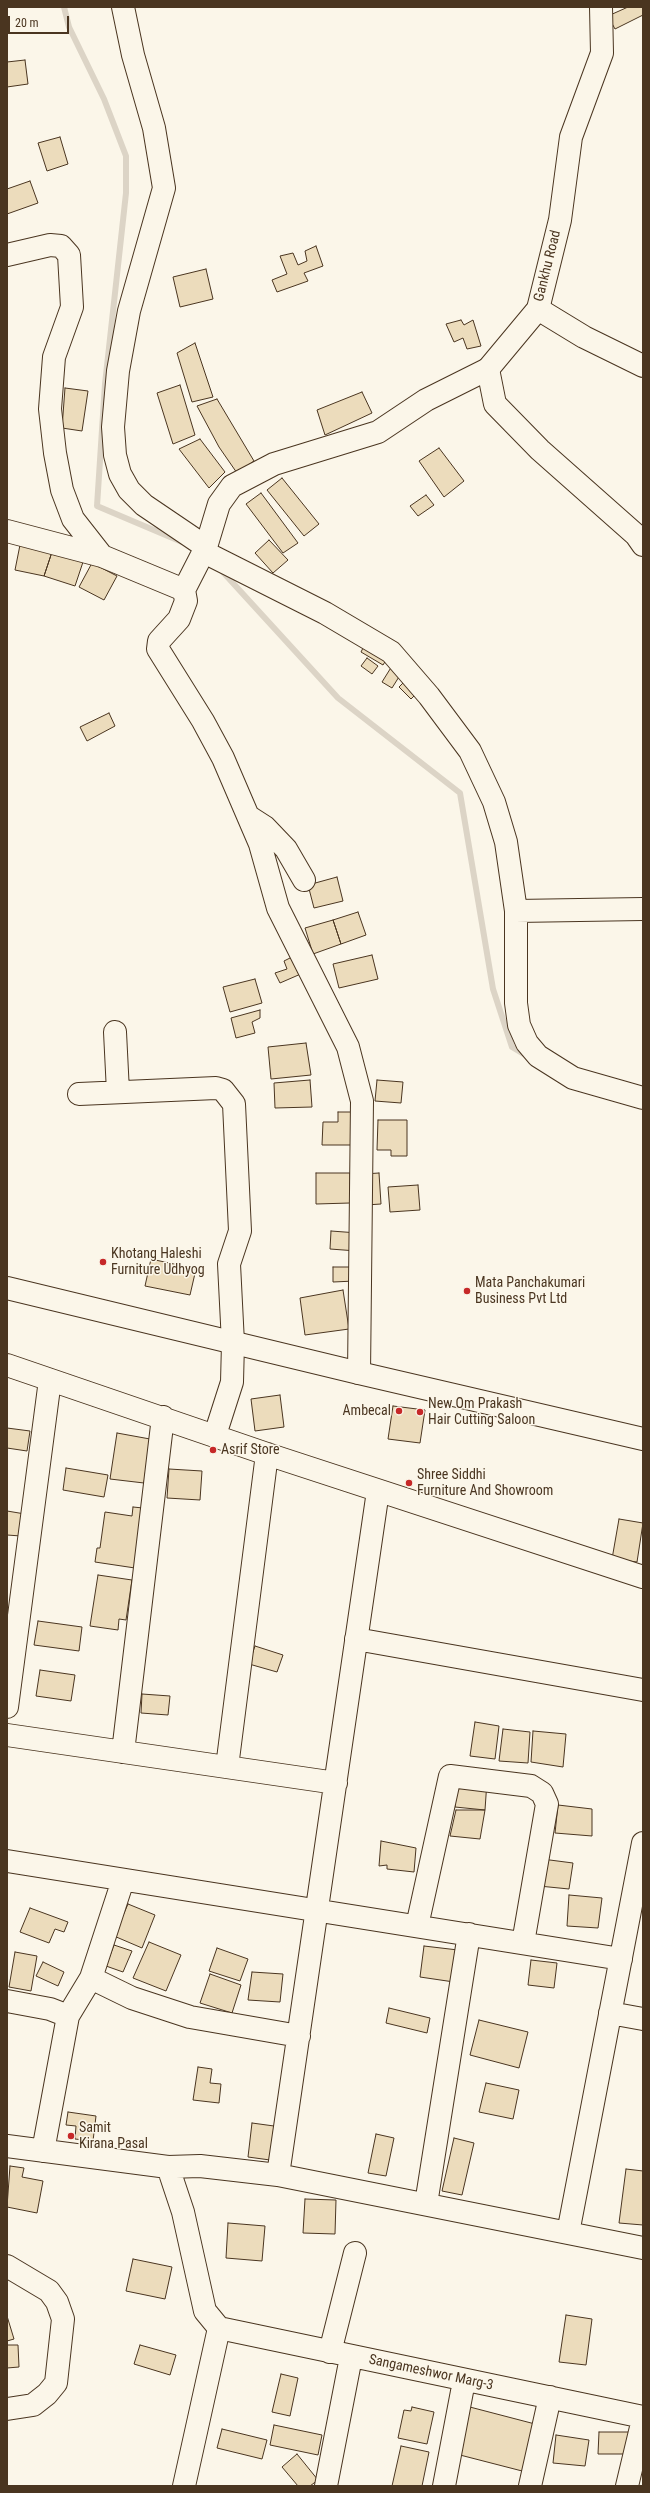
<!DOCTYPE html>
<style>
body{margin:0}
#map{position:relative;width:650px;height:2493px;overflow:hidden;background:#fbf6e9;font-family:"Roboto Condensed",sans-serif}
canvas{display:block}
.frame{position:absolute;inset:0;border:8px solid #4a3520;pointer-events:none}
.scale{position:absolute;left:8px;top:16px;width:61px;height:18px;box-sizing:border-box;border:2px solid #4a3520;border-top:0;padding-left:5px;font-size:12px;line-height:14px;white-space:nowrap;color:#4a3520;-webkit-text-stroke:3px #fbf6e9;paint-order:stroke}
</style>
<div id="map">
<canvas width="650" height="2493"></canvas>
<div class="frame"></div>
<div class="scale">20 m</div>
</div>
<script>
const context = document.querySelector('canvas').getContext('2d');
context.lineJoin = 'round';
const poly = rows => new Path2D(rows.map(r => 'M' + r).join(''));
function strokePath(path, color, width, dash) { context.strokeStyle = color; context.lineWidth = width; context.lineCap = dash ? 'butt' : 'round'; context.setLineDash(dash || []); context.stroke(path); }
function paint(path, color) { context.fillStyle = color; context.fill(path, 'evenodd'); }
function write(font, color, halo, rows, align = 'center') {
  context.font = font + ' "Roboto Condensed",sans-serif'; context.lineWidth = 3; context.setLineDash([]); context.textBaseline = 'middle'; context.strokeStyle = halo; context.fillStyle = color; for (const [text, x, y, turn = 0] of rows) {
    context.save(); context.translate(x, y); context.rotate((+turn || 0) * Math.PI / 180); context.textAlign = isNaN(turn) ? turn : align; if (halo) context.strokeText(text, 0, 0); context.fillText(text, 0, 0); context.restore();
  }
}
const stream = poly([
 [64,7,69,27,104,99,126,156,126,193,105,384,97,506,182,542],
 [221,570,338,698,460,793,493,989,512,1047,527,1056]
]);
const building = poly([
 [628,7,643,7,643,15,615,29,608,16,628,7],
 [25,60,28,84,7,87,7,62,25,60],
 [60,137,68,164,47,171,38,143,60,137],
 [30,181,38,203,7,214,7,189,30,181],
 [316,246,323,266,304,273,308,281,277,292,272,280,287,274,280,256,293,253,298,265,307,261,305,251,316,246],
 [206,269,213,299,180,307,173,277,206,269],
 [461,320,464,325,473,320,481,346,467,349,463,338,454,342,446,324,461,320],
 [195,343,213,397,192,402,177,353,195,343],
 [180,385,195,435,173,444,157,393,180,385],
 [65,388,88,391,82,431,62,428,65,388],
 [362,392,372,413,325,435,317,410,362,392],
 [217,399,254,461,237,473,219,447,197,406,217,399],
 [200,439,225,472,209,488,179,449,200,439],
 [439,448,464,481,444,497,419,461,439,448],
 [282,478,319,524,304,536,267,490,282,478],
 [261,493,298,543,283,553,246,504,261,493],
 [426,495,434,505,418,516,410,506,426,495],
 [269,540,288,560,273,573,255,553,269,540],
 [20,545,52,552,44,576,15,570,20,545],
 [52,552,83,562,75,586,44,576,52,552],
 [92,563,117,576,104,600,79,587,92,563],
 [366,642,389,655,383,665,361,652,366,642],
 [367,658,378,666,372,674,361,666,367,658],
 [392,666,402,672,392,688,382,682,392,666],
 [407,679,419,691,411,699,399,687,407,679],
 [109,713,115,726,87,741,80,727,109,713],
 [337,877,343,901,314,908,308,885,337,877],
 [358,912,366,935,341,944,333,920,358,912],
 [333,920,341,944,313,954,305,928,333,920],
 [296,955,303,973,280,983,275,973,287,969,284,961,296,955],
 [372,955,378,979,339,988,333,964,372,955],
 [255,979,262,1003,230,1012,223,987,255,979],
 [260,1010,260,1018,252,1022,255,1033,236,1038,231,1018,260,1010],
 [306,1043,311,1075,271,1079,268,1047,306,1043],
 [310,1080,312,1107,275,1108,274,1083,310,1080],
 [377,1080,403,1082,401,1103,375,1101,377,1080],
 [338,1112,356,1112,356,1145,322,1145,323,1122,338,1122,338,1112],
 [378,1120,407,1120,407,1156,391,1156,391,1150,377,1150,378,1120],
 [316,1173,350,1173,350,1203,316,1204,316,1173],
 [379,1173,381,1204,366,1205,364,1174,379,1173],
 [418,1185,420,1210,390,1212,388,1187,418,1185],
 [331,1231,358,1233,357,1251,330,1249,331,1231],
 [151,1259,196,1269,190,1295,145,1286,151,1259],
 [333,1267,355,1267,355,1281,333,1282,333,1267],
 [343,1290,349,1329,305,1335,300,1298,343,1290],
 [280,1395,284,1427,255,1431,251,1399,280,1395],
 [393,1406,425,1410,420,1443,388,1439,393,1406],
 [7,1428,30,1431,27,1451,7,1448,7,1428],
 [117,1433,150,1439,144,1483,110,1479,117,1433],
 [66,1468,108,1475,104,1497,63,1490,66,1468],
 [169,1469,202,1471,200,1500,167,1498,169,1469],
 [133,1507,143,1508,135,1568,95,1562,97,1548,100,1548,105,1512,132,1516,133,1507],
 [7,1511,25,1514,21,1536,7,1535,7,1511],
 [619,1519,643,1523,637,1562,612,1559,619,1519],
 [98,1575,132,1580,126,1620,119,1619,118,1630,90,1626,98,1575],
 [38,1621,82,1627,79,1651,34,1645,38,1621],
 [255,1646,283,1655,277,1672,249,1664,255,1646],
 [40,1670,75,1675,71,1701,36,1696,40,1670],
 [142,1694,170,1696,168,1715,141,1713,142,1694],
 [475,1722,499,1726,495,1759,470,1756,475,1722],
 [503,1729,530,1732,528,1763,499,1761,503,1729],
 [533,1731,566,1734,563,1767,531,1762,533,1731],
 [458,1777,487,1781,485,1810,455,1807,458,1777],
 [558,1805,592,1809,592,1836,555,1833,558,1805],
 [456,1810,485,1810,480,1839,450,1836,456,1810],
 [381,1841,416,1848,414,1872,387,1869,387,1865,379,1866,381,1841],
 [542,1859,573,1863,569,1889,539,1886,542,1859],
 [569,1895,602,1898,598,1928,567,1926,569,1895],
 [128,1904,155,1915,142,1948,114,1936,128,1904],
 [30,1908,68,1922,64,1932,55,1929,49,1943,20,1932,30,1908],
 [149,1942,181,1955,166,1991,133,1978,149,1942],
 [114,1945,132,1951,123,1972,106,1966,114,1945],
 [424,1946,458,1950,454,1982,420,1977,424,1946],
 [217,1948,248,1959,240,1981,209,1971,217,1948],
 [15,1952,37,1956,31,1991,9,1987,15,1952],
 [531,1960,557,1963,554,1988,528,1985,531,1960],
 [43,1962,64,1972,58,1986,36,1976,43,1962],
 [252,1972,283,1974,280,2002,248,2000,252,1972],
 [210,1974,241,1985,232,2013,200,2003,210,1974],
 [389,2008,430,2018,427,2033,386,2023,389,2008],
 [479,2020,528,2032,519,2068,470,2055,479,2020],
 [198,2067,212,2069,210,2083,221,2084,219,2103,193,2100,198,2067],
 [486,2083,519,2090,513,2119,479,2112,486,2083],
 [68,2112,96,2116,93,2141,75,2139,76,2126,66,2125,68,2112],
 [252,2123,274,2126,270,2160,248,2157,252,2123],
 [376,2134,394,2138,386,2176,368,2173,376,2134],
 [454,2138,474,2143,462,2195,442,2191,454,2138],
 [10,2166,24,2168,22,2177,43,2181,37,2213,7,2207,10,2166],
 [626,2169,643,2171,643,2225,619,2223,626,2169],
 [305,2199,336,2200,335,2234,303,2233,305,2199],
 [228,2223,265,2226,262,2261,226,2258,228,2223],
 [133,2259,172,2267,165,2299,126,2291,133,2259],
 [566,2315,592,2319,586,2365,559,2362,566,2315],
 [7,2316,14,2339,7,2341,7,2316],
 [7,2345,18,2345,19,2367,7,2368,7,2345],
 [140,2345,176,2355,170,2375,134,2364,140,2345],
 [281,2374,298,2378,290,2416,272,2412,281,2374],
 [466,2406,535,2424,526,2472,460,2455,466,2406],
 [412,2407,434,2412,427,2444,398,2438,404,2410,411,2411,412,2407],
 [274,2425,322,2435,318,2455,270,2445,274,2425],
 [222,2429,267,2440,262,2459,217,2448,222,2429],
 [599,2432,631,2432,630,2454,598,2454,599,2432],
 [556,2435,589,2440,585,2466,553,2463,556,2435],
 [401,2446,429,2452,422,2486,392,2486,401,2446],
 [297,2454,318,2480,310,2486,298,2486,282,2467,297,2454]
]);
const minor = poly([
 [123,7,133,55,154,128,164,188,129,311,118,371,113,427,115,455,120,474,129,490,144,505,206,547],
 [7,255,50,245,61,246,69,255,72,307,54,357,50,409,55,453,62,490,73,519,102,556],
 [538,309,584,337,643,366],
 [7,531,102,556,184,590,206,547,219,504,232,486,274,464,378,432,426,400,488,369],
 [204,552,325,613,391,652,429,696,470,751,494,802,506,842,516,911,516,1003,519,1025,527,1043,538,1056,573,1078,643,1098],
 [184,590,186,601,179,619,159,641,158,649,203,721,223,758,260,844,278,908,348,1047,362,1101,359,1373],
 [251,818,265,827,286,849,304,880],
 [516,911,643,909],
 [115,1032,118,1092],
 [79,1094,216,1088,223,1090,234,1104,240,1231,229,1264,233,1343,232,1382,215,1435],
 [7,1365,267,1454,643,1577],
 [356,1639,643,1690],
 [7,1707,50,1380],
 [7,1735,336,1783],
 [123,1752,163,1417],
 [227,1767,267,1454],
 [7,1861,621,1959],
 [417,1926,450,1776,531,1786,542,1793,547,1804,523,1943],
 [91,1978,132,1998,190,2017,299,2036],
 [7,2001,50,2009,68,2016],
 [610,2013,643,2019],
 [7,2146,168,2167,200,2166,278,2175,643,2248],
 [43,2151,68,2016,91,1978,123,1880],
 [168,2167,183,2212,205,2311,219,2328],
 [278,2175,378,1491],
 [426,2204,469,1934],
 [568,2233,643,1843],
 [7,2266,49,2291,57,2302,63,2319,56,2383,47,2394,33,2405,7,2409],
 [219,2328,643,2417],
 [330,2352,355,2253],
 [184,2486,219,2328],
 [326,2486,351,2357],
 [444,2486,464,2381],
 [530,2486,550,2397],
 [627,2486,643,2419]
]);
const major = poly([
 [601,7,602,53,571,137,560,220,538,309,488,369,495,404,540,450,636,535,643,545],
 [7,1288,359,1373,643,1439]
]);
const markers = [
 [103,1262,4,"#c62828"],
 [467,1291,4,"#c62828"],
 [399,1411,4,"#c62828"],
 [420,1412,4,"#c62828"],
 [213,1450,4,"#c62828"],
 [409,1483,4,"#c62828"],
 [71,2136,4,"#c62828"]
];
const streetNames = [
 ["Gankhu Road",548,266,-76],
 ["Sangameshwor Marg-3",431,2373,12]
];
const poiNames = [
 ["Khotang Haleshi",111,1254],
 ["Furniture Udhyog",111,1270],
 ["Mata Panchakumari",475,1283],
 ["Business Pvt Ltd",475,1299],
 ["New Om Prakash",428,1404],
 ["Hair Cutting Saloon",428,1420],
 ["Ambecal",391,1411,"right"],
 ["Asrif Store",221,1450],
 ["Shree Siddhi",417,1475],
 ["Furniture And Showroom",417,1491],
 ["Samit",79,2128],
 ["Kirana Pasal",79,2144]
];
strokePath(stream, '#dcd4c6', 6);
paint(building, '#ecdcbc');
strokePath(building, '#4a3520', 1);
strokePath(minor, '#4a3520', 24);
strokePath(major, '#4a3520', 24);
strokePath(minor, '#fbf6e9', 22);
strokePath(major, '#fbf6e9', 22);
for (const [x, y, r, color] of markers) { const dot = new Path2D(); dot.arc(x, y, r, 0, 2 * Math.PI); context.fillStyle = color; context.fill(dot); strokePath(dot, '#fbf6e9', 1.5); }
write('14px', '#4a3520', '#fbf6e9', streetNames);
write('14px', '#4a3520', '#fbf6e9', poiNames, 'left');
</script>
